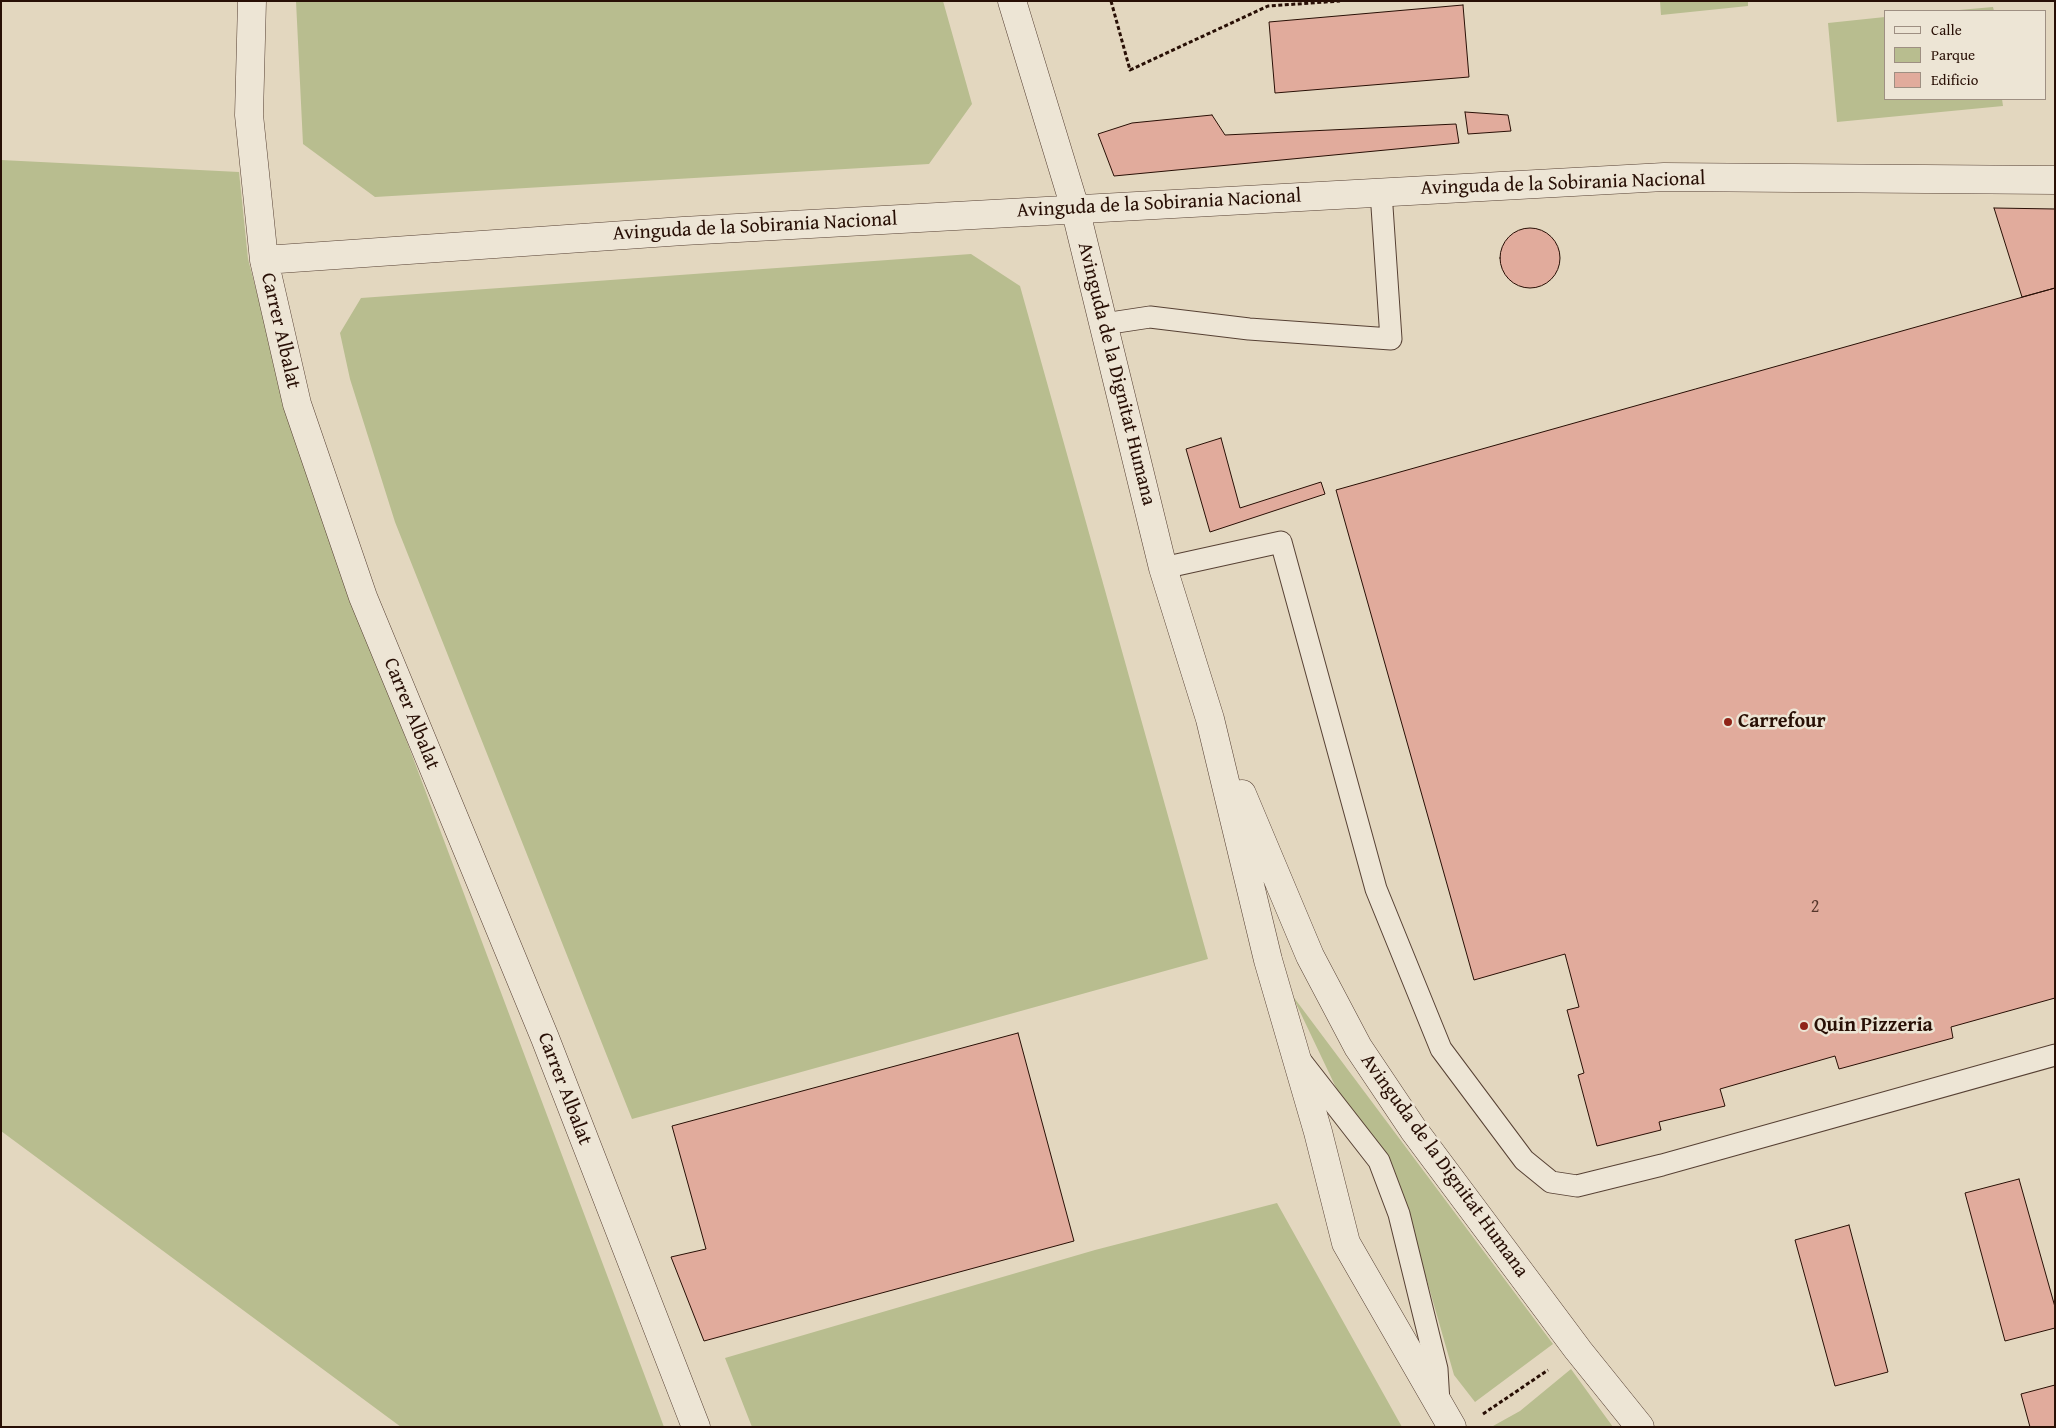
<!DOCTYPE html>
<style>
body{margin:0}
#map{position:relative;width:2056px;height:1428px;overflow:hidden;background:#e3d7bf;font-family:"Gentium Book Plus",serif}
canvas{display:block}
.frame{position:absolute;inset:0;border:2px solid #280f05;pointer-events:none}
.legend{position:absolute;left:1884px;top:10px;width:162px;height:90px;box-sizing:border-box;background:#ede5d5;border:1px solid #9e8f82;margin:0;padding:6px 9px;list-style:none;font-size:15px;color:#280f05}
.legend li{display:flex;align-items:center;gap:10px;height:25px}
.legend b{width:25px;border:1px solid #9e8f82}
</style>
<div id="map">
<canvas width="2056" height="1428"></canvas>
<div class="frame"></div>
<ul class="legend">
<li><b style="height:6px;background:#ede5d5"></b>Calle</li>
<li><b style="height:14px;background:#b8bd8f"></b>Parque</li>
<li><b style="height:14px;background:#e1ab9c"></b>Edificio</li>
</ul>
</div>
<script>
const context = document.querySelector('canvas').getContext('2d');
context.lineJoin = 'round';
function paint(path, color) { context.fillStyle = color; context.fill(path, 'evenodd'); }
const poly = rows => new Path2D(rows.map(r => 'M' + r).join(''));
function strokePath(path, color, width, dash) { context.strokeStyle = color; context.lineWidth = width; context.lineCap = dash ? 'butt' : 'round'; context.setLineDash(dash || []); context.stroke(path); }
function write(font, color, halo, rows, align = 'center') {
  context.font = font + ' "Gentium Book Plus",serif'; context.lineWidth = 5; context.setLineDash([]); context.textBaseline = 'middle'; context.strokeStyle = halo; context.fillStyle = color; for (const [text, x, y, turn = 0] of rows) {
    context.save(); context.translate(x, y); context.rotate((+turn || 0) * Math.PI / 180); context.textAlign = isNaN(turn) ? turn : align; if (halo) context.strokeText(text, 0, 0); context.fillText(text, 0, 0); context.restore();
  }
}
const green = poly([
 [296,1,943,1,972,104,929,164,375,197,303,144],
 [1660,1,1748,1,1748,6,1661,15],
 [1993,7,1994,11,1948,11],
 [1885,17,1885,99,2002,99,2003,106,1837,122,1828,23],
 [1,160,239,172,248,259,285,400,329,534,664,1427,401,1427,1,1131],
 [971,254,1020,286,1208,959,632,1119,395,522,350,379,340,333,361,298],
 [1292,995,1553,1344,1475,1402,1454,1375,1426,1277],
 [1277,1203,1402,1427,752,1427,725,1358,1095,1250],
 [1571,1369,1613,1427,1493,1426,1520,1411]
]);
const building = poly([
 [1463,5,1469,77,1275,93,1269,22,1463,5],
 [1465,112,1508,115,1511,131,1468,134,1465,112],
 [1212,115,1225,135,1456,124,1459,143,1114,176,1098,134,1132,123,1212,115],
 [1994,208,2055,209,2055,288,2022,297,1994,208],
 '1500 258a30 30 0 1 1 60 0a30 30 0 1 1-60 0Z',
 [2055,288,2055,998,1951,1027,1953,1038,1839,1069,1835,1056,1720,1089,1725,1106,1659,1122,1661,1130,1597,1146,1578,1075,1584,1073,1567,1010,1579,1007,1565,954,1474,980,1336,490,2055,288],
 [1221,438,1240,508,1321,482,1325,494,1210,532,1186,449,1221,438],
 [1018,1033,1074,1241,704,1341,671,1257,706,1249,672,1126,1018,1033],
 [2019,1179,2055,1307,2055,1328,2005,1341,1965,1193,2019,1179],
 [1849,1225,1888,1372,1835,1386,1795,1240,1849,1225],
 [2055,1385,2055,1427,2030,1427,2021,1394,2055,1385]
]);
const path = poly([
 [1111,1,1130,70,1268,6,1340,1],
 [1483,1414,1548,1370]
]);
const lane = poly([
 [1104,324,1150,317,1249,329,1391,339,1381,192],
 [1163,568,1281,542,1376,889,1441,1049,1524,1160,1551,1182,1577,1186,1662,1165,2055,1055],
 [1301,1061,1379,1161,1399,1214,1437,1369,1439,1403]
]);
const street = poly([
 [252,1,249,115,264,260,297,404,363,597,545,1038,696,1427],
 [1012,1,1075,208,1163,568,1210,719,1268,960,1318,1132,1346,1243,1452,1427],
 [264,260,683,231,1664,177,2055,180],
 [1242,794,1310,956,1358,1047,1413,1129,1578,1350,1640,1427]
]);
const markers = [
 [1728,722,5,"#8f2418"],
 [1804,1026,5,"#8f2418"]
];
const numberNames = [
 ["2",1815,907]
];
const streetNames = [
 ["Avinguda de la Sobirania Nacional",1563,184,-2],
 ["Avinguda de la Sobirania Nacional",1159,204,-3],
 ["Avinguda de la Sobirania Nacional",755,227,-3],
 ["Carrer Albalat",280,331,77],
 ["Avinguda de la Dignitat Humana",1116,374,76],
 ["Carrer Albalat",411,714,68],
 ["Carrer Albalat",564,1089,69],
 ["Avinguda de la Dignitat Humana",1444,1166,54]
];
const poiNames = [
 ["Carrefour",1738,722],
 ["Quin Pizzeria",1814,1026]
];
paint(green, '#b8bd8f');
paint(building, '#e1ab9c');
strokePath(building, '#280f05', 1);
strokePath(lane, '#574134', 23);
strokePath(street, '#574134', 29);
strokePath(path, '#280f05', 3, [4, 2.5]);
strokePath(lane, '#ede5d5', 21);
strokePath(street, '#ede5d5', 28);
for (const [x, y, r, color] of markers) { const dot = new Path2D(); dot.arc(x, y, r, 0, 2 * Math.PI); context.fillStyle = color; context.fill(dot); strokePath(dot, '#ede5d5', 2); }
write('18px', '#56362b', null, numberNames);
write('20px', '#280f05', '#ede5d5', streetNames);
write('bold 20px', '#280f05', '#ede5d5', poiNames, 'left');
</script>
